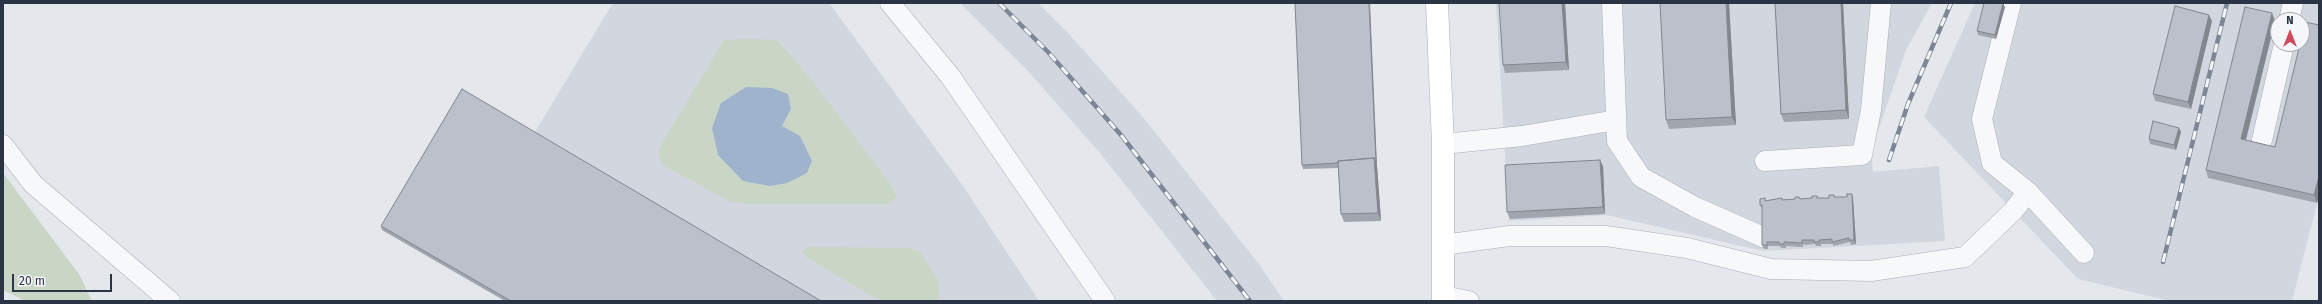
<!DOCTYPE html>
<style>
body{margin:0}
#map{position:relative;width:2322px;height:304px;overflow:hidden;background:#e4e7ec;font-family:"Fira Sans",sans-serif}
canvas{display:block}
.frame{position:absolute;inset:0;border:4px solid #2b3445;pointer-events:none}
.north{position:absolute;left:2270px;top:12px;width:40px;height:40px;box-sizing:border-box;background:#f4f6f9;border:1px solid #a4a8b1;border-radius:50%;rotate:0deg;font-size:11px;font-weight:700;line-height:16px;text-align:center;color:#2b3445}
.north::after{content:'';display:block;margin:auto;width:14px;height:18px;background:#d1495b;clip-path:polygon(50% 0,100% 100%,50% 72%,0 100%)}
.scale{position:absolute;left:12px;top:274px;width:100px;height:18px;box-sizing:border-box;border:2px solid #2b3445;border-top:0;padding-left:5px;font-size:12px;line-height:14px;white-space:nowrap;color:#2b3445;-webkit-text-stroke:3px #f4f6f9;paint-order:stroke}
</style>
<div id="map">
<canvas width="2322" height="304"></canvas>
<div class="frame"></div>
<div class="north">N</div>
<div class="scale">20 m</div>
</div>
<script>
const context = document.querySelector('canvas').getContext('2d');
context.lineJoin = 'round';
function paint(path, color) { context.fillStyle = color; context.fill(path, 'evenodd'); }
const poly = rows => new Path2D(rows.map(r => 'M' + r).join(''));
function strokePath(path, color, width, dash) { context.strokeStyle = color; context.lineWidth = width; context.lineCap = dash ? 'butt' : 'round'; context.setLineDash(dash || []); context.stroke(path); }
const built = poly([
 [613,3,829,3,963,186,1039,301,505,301,382,230,533,135],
 [960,3,1038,3,1069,34,1143,117,1258,263,1284,301,1217,301,1100,153,1028,71],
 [1496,3,1932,3,1906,50,1871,151,1873,172,1939,166,1945,241,1763,251,1607,215,1509,221],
 [1975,3,2319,3,2319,196,2292,301,2170,301,2078,279,1924,117],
 [2278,20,2302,20,2302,44,2278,44]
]);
const green = poly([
 [747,39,777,40,815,84,891,185,896,196,890,204,749,204,731,202,663,165,658,155,661,145,724,40],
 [772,88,791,109,782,126,800,136,812,161,787,183],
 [3,173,79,274,92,301,25,301,3,290],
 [808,247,908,248,920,252,938,280,939,301,880,301,806,257,802,251]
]);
const water = poly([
 [746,87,772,88,788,94,791,109,782,126,800,136,812,161,807,173,787,183,770,186,743,181,718,155,712,128,721,103]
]);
const lane = poly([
 [890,3,950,76,1105,301],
 [1612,3,1617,141,1641,177,1695,207,1763,237],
 [2011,3,1982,119,1992,163,2028,192,2084,253],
 [2289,20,2293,3],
 [2262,140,2284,44],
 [1443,144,1522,136,1616,120],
 [3,145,33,184,170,301],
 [1765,161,1862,155,1871,110,1881,3],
 [1443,245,1509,236,1606,236,1687,248,1771,269,1871,271,1965,257,2013,211,2028,192],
 [1443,296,1469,301]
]);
const secondary = poly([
 [1437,3,1443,144,1443,301]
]);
const rail = poly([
 [999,3,1048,52,1121,135,1250,301],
 [1889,160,1908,104,1951,3],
 [2163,262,2227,3]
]);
const wall = poly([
 [1295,3,1377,166,1381,221,1344,222,1341,214,1338,168,1303,169,1302,165],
 [1565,3,1569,70,1505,73,1503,65],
 [1729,3,1736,125,1669,129,1666,120],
 [1775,3,1843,3,1849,119,1784,122,1781,114],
 [2005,7,1996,39,1978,35,1977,31],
 [2212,21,2191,109,2155,101,2153,94],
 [2275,21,2246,140,2275,147,2319,25,2319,196,2317,203,2208,178,2206,170],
 [2179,128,2181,132,2176,150,2150,144,2149,139],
 [1603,166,1605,214,1510,219,1507,212],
 [1852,194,1853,198,1856,244,1851,245,1850,242,1833,246,1833,244,1821,244,1821,246,1816,246,1815,244,1803,245,1803,247,1786,246,1786,248,1781,248,1780,246,1768,246,1768,249,1764,249,1762,245,1762,209,1760,205,1765,198,1766,201,1782,198,1783,200,1795,199,1799,197,1800,199,1812,198,1817,196,1818,198,1829,198,1834,195,1835,197,1847,197],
 [381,226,821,301,505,301,382,230]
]);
const shadedWall = poly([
 [1369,3,1370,3,1377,166,1381,221,1378,213,1374,158],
 [1562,3,1565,3,1569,70,1566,62],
 [1726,3,1729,3,1736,125,1732,117],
 [1841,3,1843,3,1849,119,1846,110],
 [2003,3,2005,7,1996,39,1995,35],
 [2272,13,2275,21,2244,147,2241,139],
 [2209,15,2212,21,2191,109,2188,102],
 [2179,128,2181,132,2176,150,2174,145],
 [1600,160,1603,166,1605,214,1603,207],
 [2319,176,2319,196,2317,203,2314,195],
 [1852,194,1853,198,1856,244,1854,240]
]);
const building = poly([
 [1295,3,1369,3,1376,162,1374,158,1338,161,1338,163,1302,165,1295,3],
 [1499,3,1562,3,1566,62,1503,65,1499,3],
 [1660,3,1726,3,1732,117,1666,120,1660,3],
 [1775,3,1841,3,1846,110,1781,114,1775,3],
 [1984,3,2003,3,1995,35,1977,31,1984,3],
 [2175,6,2209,15,2188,102,2153,94,2175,6],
 [2245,7,2272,13,2241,139,2275,147,2300,44,2302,44,2302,34,2305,22,2319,25,2319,176,2314,195,2206,170,2245,7],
 [462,89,821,301,511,301,381,226,462,89],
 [2153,121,2179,128,2174,145,2149,139,2153,121],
 [1374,158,1378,213,1341,214,1338,161,1374,158],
 [1600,160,1603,207,1507,212,1505,165,1600,160],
 [1847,194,1852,194,1854,240,1849,240,1849,238,1832,242,1832,239,1819,240,1819,242,1814,242,1814,240,1802,240,1802,243,1784,242,1784,244,1779,244,1779,242,1767,242,1767,245,1762,245,1762,205,1760,205,1760,199,1765,198,1765,201,1782,198,1782,200,1795,199,1795,197,1799,197,1800,199,1812,198,1812,196,1817,196,1817,198,1829,198,1829,195,1834,195,1834,197,1847,197,1847,194]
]);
paint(built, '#d2d6de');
paint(green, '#c9d6c5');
paint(water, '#9fb4cc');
strokePath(lane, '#a9aeb7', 21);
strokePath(secondary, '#a9aeb7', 23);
strokePath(lane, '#f7f8fa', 20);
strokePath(secondary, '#fff', 22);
strokePath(rail, '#7d8696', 4.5);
strokePath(rail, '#f4f6f9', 3, [9]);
paint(wall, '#a1a5ae');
paint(shadedWall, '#83868d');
paint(building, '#bbc0ca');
strokePath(building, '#83868d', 1);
</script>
